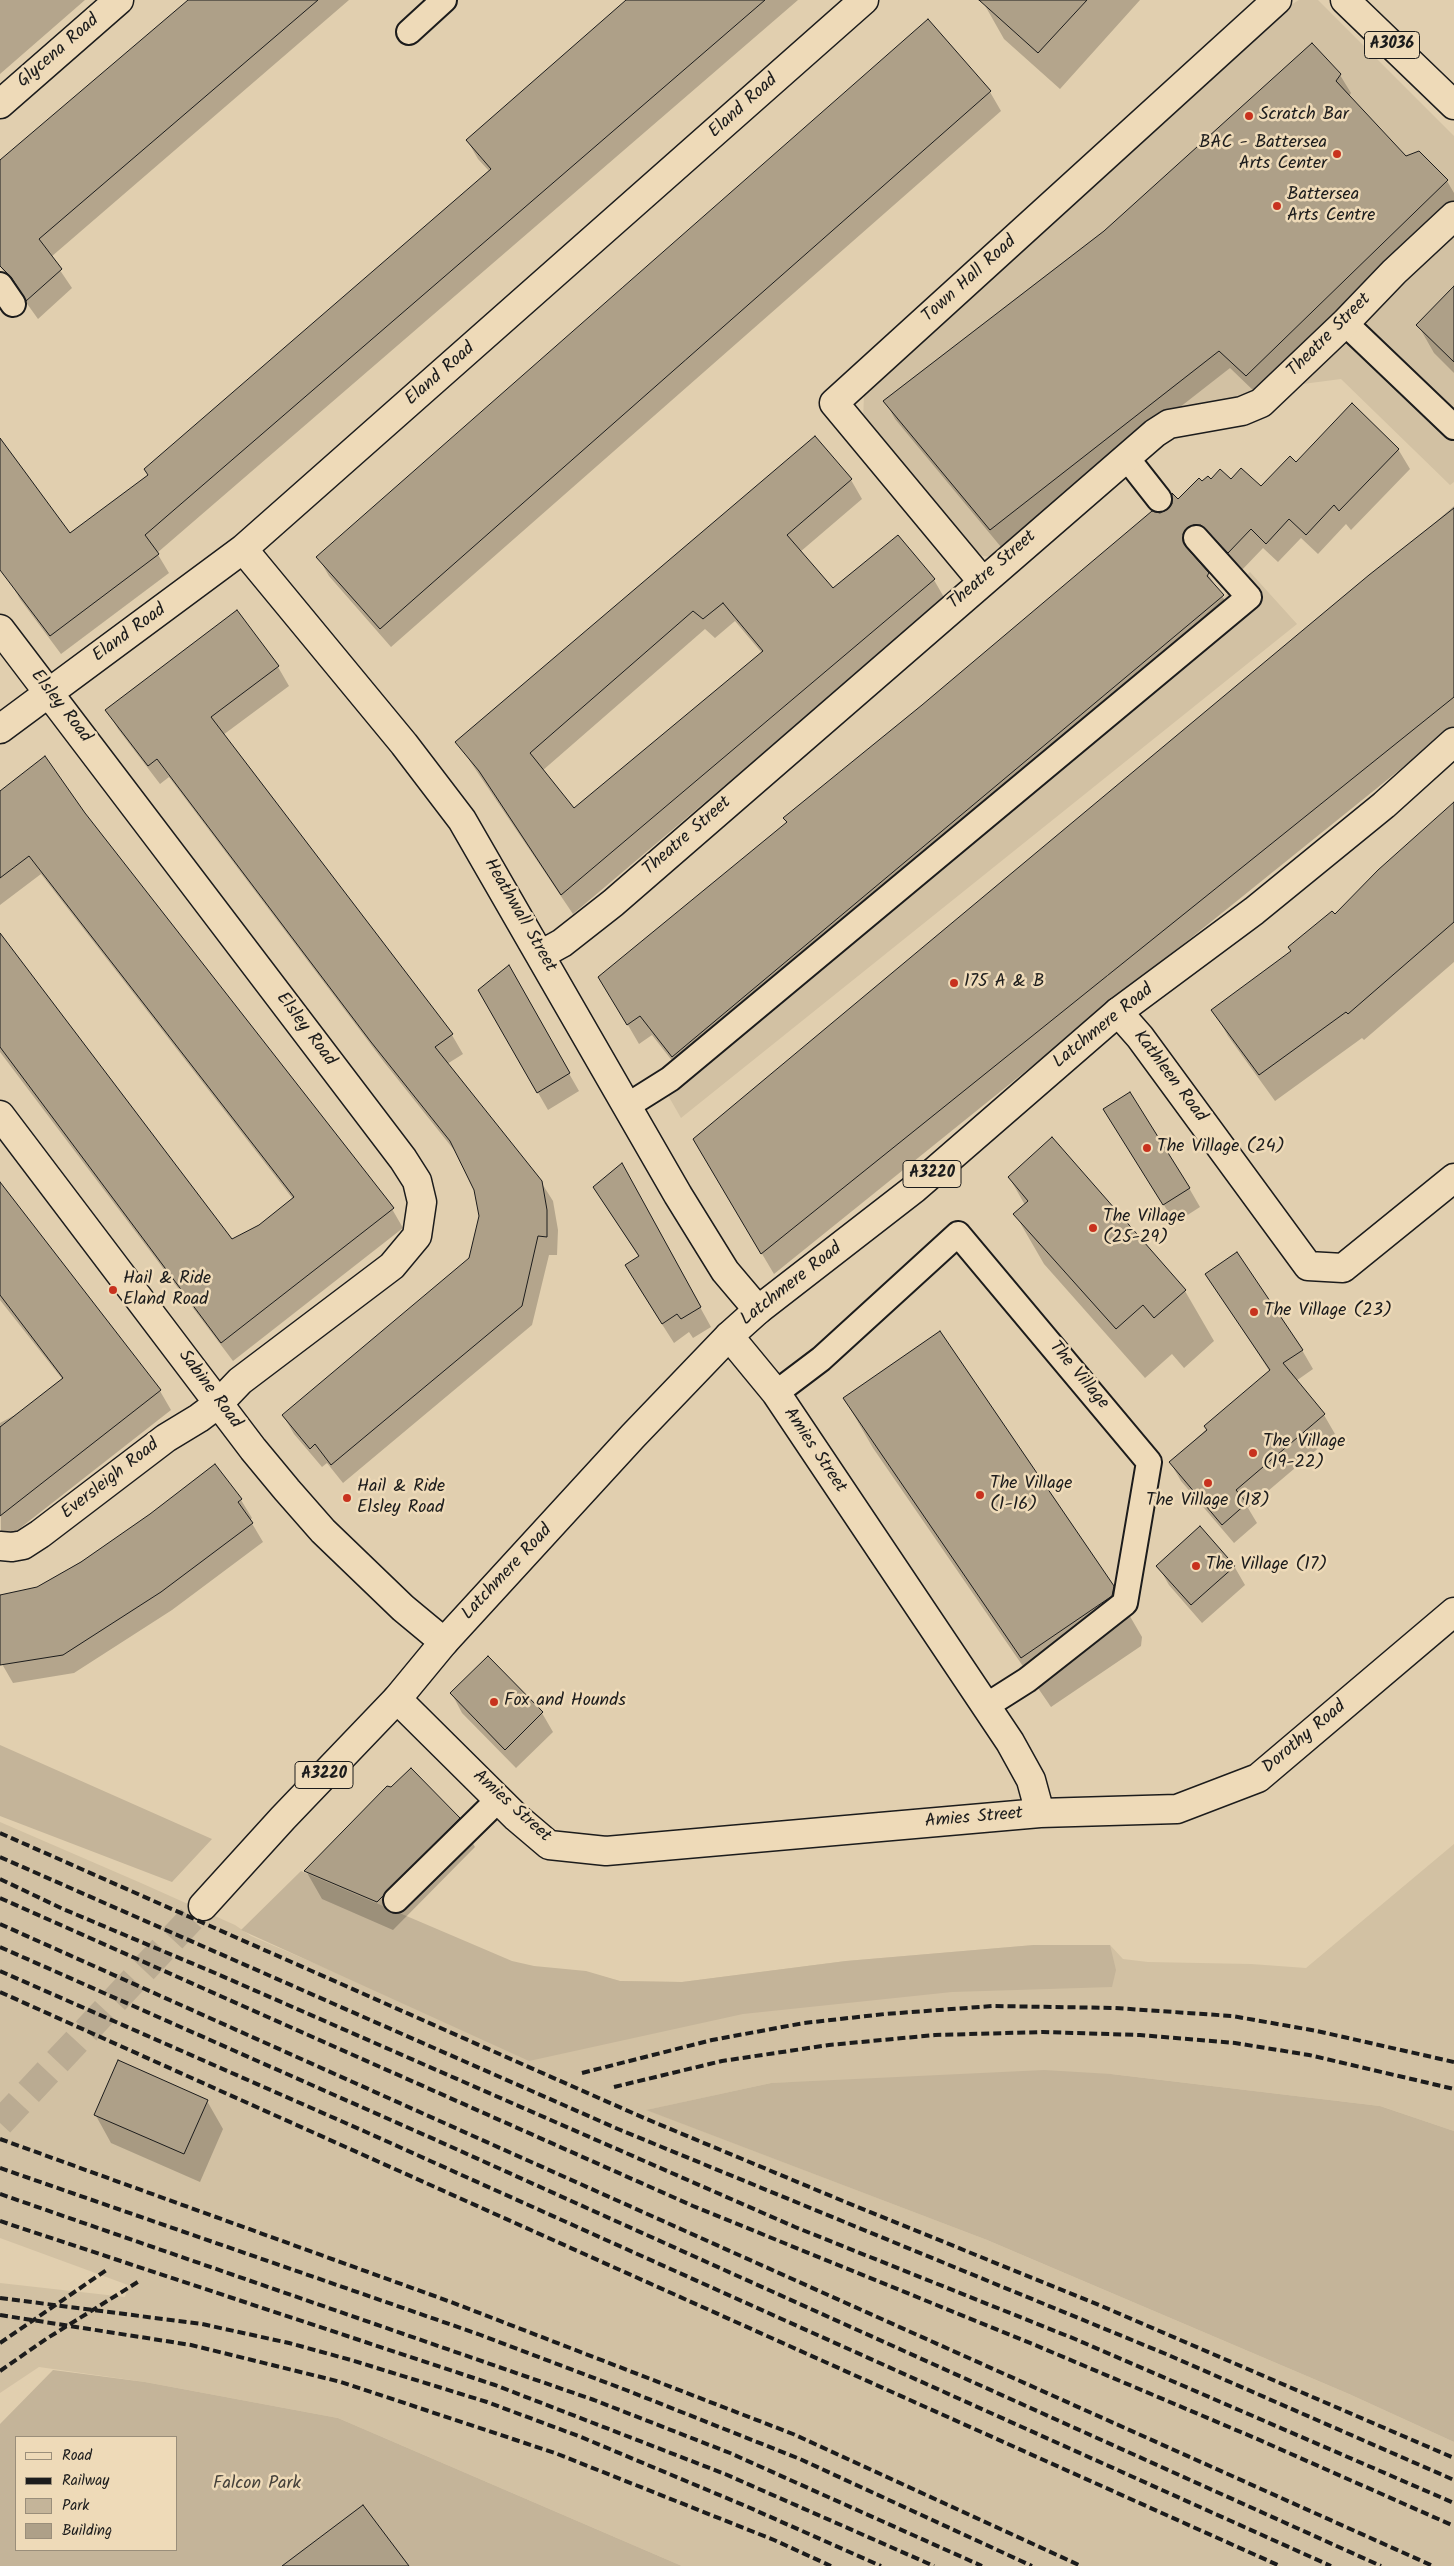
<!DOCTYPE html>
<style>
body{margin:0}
#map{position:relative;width:1454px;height:2566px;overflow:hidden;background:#e1cfaf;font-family:Kalam,sans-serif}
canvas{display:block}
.legend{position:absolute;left:15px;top:2436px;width:162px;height:115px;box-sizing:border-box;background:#eedab8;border:1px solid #9a8e7a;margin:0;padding:6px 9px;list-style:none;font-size:15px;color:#1c1c1c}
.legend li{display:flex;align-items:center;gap:10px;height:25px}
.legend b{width:25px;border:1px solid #9a8e7a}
</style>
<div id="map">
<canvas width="1454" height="2566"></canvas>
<ul class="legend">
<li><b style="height:6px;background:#eedab8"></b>Road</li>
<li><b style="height:6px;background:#1c1c1c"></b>Railway</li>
<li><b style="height:14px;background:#c4b499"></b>Park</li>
<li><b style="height:14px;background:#aea088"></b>Building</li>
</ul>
</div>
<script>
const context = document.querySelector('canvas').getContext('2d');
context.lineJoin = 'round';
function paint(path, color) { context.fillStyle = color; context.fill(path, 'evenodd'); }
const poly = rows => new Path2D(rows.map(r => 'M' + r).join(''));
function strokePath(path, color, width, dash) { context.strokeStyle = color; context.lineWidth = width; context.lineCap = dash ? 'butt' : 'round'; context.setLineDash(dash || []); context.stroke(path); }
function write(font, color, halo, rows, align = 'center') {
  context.font = font + ' Kalam,sans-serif'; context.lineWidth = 5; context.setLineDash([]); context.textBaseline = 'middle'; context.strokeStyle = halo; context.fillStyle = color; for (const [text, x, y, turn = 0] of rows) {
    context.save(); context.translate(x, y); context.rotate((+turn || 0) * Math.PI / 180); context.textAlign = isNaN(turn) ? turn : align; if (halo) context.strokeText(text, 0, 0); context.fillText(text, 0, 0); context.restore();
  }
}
const built = poly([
 [1299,0,1318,0,1454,136,1454,482,1450,485,1341,379,1295,385,1214,401,1162,418,996,558,973,554,863,421,864,394,1189,101,1289,6],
 [1250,572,1297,624,681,1118,658,1078,1186,633],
 [0,1822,141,1883,235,1925,251,1936,379,1991,582,1971,620,1981,682,1982,846,1961,1034,1945,1110,1945,1123,1959,1148,1962,1251,1964,1306,1968,1454,1844,1454,2131,1380,2106,1111,2074,771,2083,647,2110,987,2240,1349,2394,1454,2442,1454,2566,682,2566,338,2418,145,2382,39,2367,0,2393,0,2283,125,2297,128,2285,0,2238]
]);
const green = poly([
 [0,1745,212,1839,172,1882,0,1816],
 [301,1871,512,1961,534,1966,586,1971,620,1981,682,1982,846,1961,1034,1945,1110,1945,1116,1970,1112,1987,952,1992,743,2014,529,2061,241,1930],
 [1044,2070,1111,2074,1380,2106,1454,2131,1454,2442,1349,2394,987,2240,646,2110,771,2083],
 [53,2370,145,2382,338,2418,682,2566,0,2566,0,2424],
 [16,2437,176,2437,176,2550,16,2550]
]);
const shadow = poly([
 [0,0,85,0,0,74],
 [190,0,349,0,51,257,72,288,38,319,0,266,0,162],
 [629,0,798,0,157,553,169,573,61,654,20,599,9,580,0,556,0,440,70,534,149,476,490,172,478,159,467,140],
 [985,0,1140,0,1060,89,1004,39,983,2],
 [1312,44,1340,75,1351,93,1349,96,1406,158,1447,181,1454,193,1454,202,1257,394,1230,368,1001,547,895,419,885,401,1105,232],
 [990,92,1001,111,391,647,329,576,318,557],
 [1454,288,1454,373,1434,353,1418,325],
 [1398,449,1410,469,1351,530,1346,524,1318,554,1301,538,1278,562,1263,548,1240,572,1198,547,1193,555,1194,558,1208,574,1234,615,684,1076,652,1035,639,1044,600,977,787,824,785,819,1161,514,1169,510,1202,483,1231,481,1261,488,1296,464],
 [851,480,862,499,800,552,833,589,934,580,945,599,573,914,457,742],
 [735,621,762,653,573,810,542,771,705,629,715,638],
 [1454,506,1454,726,774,1274,706,1160],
 [278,667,289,686,223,735,452,1035,463,1054,447,1064,541,1182,553,1201,558,1230,557,1255,549,1255,532,1325,343,1483,327,1463,322,1467,294,1434,283,1415,470,1259,480,1216,475,1190,458,1155,384,1062,169,777,160,784,118,729,107,710],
 [0,791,84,814,392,1209,403,1228,233,1361,0,1052,0,934,232,1241,259,1226,293,1199,41,874,0,905],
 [1454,803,1454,962,1364,1040,1362,1038,1275,1101,1228,1036,1213,1010,1292,952,1335,915],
 [508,967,579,1091,548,1110,479,990],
 [1116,1128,1189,1188,1200,1207,1175,1223],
 [1052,1139,1185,1291,1214,1341,1184,1368,1172,1354,1145,1378,1044,1264,1015,1214,1025,1205,1009,1177],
 [0,1184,160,1391,171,1410,1,1543,0,1423,28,1408,63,1380,0,1300],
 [632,1184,711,1327,693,1338,689,1332,674,1343,637,1285,639,1257,594,1188],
 [1207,1274,1302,1350,1313,1369,1296,1381,1324,1415,1335,1434,1248,1508,1257,1523,1234,1543,1181,1481,1170,1462,1270,1372],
 [844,1398,1113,1587,1142,1637,1141,1646,1051,1707,873,1448],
 [215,1466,241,1500,252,1518,250,1520,263,1542,172,1610,74,1673,13,1683,2,1664,0,1601,39,1587,105,1547,151,1515],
 [1158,1566,1234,1566,1245,1585,1202,1623,1169,1585],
 [488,1658,542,1713,553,1732,516,1768,462,1713,452,1694],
 [459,1819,475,1847,393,1930,322,1899,306,1871],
 [207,2101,223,2129,200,2182,111,2143,95,2114]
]);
const building = poly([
 [188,0,318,0,39,239,62,269,26,301,11,277,0,266,0,160,188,0],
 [626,0,765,0,145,535,159,554,50,636,0,570,0,438,70,533,148,475,144,469,491,169,466,140,626,0],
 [979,0,1087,0,1038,53,979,0],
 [928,19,991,91,380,629,316,557,928,19],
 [1312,43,1341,74,1336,81,1406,156,1419,151,1448,180,1246,376,1219,351,990,530,883,401,1104,231,1312,43],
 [1454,286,1454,362,1416,325,1454,286],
 [1352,403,1399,449,1339,511,1334,505,1306,535,1289,519,1266,544,1251,529,1228,553,1201,525,1194,525,1187,528,1183,534,1186,547,1209,573,1207,576,1224,595,672,1057,640,1016,627,1025,598,977,787,822,783,818,922,705,1152,511,1160,513,1168,509,1172,504,1172,493,1178,499,1199,478,1202,481,1208,476,1211,479,1220,469,1231,479,1241,468,1261,486,1290,456,1296,462,1352,403],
 [815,436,852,479,787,535,833,588,898,535,935,579,561,895,479,771,455,742,815,436],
 [723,603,763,651,574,808,530,753,693,611,703,619,723,603],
 [1454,508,1454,697,761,1254,693,1139,1369,575,1454,508],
 [237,610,279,666,211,717,453,1034,435,1047,542,1181,547,1210,547,1237,538,1236,522,1306,331,1465,315,1444,310,1449,282,1415,469,1258,479,1216,474,1190,450,1141,371,1042,157,759,148,766,105,710,237,610],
 [45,756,85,813,394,1208,221,1343,0,1047,0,933,232,1239,259,1225,294,1197,29,856,0,878,0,791,45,756],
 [1454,802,1454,922,1348,1014,1346,1012,1259,1075,1211,1010,1291,951,1288,947,1332,911,1335,914,1378,870,1454,802],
 [509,965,570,1073,537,1093,478,990,509,965],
 [1130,1092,1190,1188,1163,1205,1103,1109,1130,1092],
 [1052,1137,1186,1290,1154,1318,1143,1305,1116,1329,1013,1214,1028,1201,1008,1177,1052,1137],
 [622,1163,701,1307,681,1319,677,1314,662,1324,625,1265,639,1256,593,1187,622,1163],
 [0,1182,161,1390,0,1516,0,1427,63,1378,0,1295,0,1182],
 [1237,1252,1303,1350,1283,1363,1325,1414,1236,1490,1247,1503,1222,1525,1169,1462,1207,1430,1204,1426,1270,1370,1205,1274,1237,1252],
 [940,1331,1114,1586,1112,1596,1021,1658,843,1398,940,1331],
 [215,1464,242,1499,238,1502,253,1523,161,1592,63,1655,0,1665,0,1595,37,1587,81,1562,150,1514,215,1464],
 [1200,1526,1235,1566,1191,1605,1156,1566,1200,1526],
 [488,1656,543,1712,505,1750,450,1693,488,1656],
 [411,1768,460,1818,377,1902,304,1871,387,1786,391,1787,411,1768],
 [118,2060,208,2100,184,2154,94,2115,118,2060],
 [363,2505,409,2566,282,2566,363,2505]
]);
const highwayTunnel = poly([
 [0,2123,203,1906]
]);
const lane = poly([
 [409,32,444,0],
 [0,285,13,304],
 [1345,323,1454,427],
 [1126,457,1159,499],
 [627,1106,670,1079,1249,597,1196,538],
 [776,1393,821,1359,958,1234,1149,1462,1125,1603,1027,1680,986,1706],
 [396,1900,499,1799]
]);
const street = poly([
 [0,104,119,0],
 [243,549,404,744,462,820,678,1195,725,1271,758,1310],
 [982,581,834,403,1277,0],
 [0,629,403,1159,417,1181,422,1202,417,1236,392,1266,240,1381,219,1403,199,1418,166,1438,40,1534,23,1545,12,1547,0,1546],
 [0,729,243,549,864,0],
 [542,954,562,943,613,903,1155,433,1169,424,1242,411,1261,403,1345,323,1394,272,1454,216],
 [1118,1012,1140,1037,1308,1266,1343,1268,1454,1178],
 [0,1115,253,1449,287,1490,323,1531,403,1608,444,1642],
 [729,1336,776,1393,1010,1742,1031,1780,1040,1813],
 [397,1699,516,1817,549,1845,606,1851,1040,1813,1177,1809,1258,1778,1454,1612]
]);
const primary = poly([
 [1345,0,1454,105]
]);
const highway = poly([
 [203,1906,283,1818,397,1699,444,1642,633,1436,729,1336,758,1310,914,1189,1118,1012,1254,911,1384,805,1454,742]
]);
const rail = poly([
 [0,1833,644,2118,843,2201,1099,2305,1454,2458],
 [0,1857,618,2129,1166,2354,1454,2480],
 [0,1879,63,1909,215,1973,795,2227,1075,2339,1454,2503],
 [0,1898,693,2206,1035,2345,1255,2438,1454,2526],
 [0,1924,1433,2566],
 [0,1947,436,2140,1381,2566],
 [0,1971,366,2132,1331,2566],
 [0,1992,1280,2566],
 [582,2073,712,2040,804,2023,885,2014,993,2006,1115,2008,1232,2016,1317,2031,1454,2062],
 [614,2087,722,2061,829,2045,935,2035,1043,2032,1140,2035,1235,2043,1309,2055,1454,2089],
 [0,2139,451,2302,793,2434,1081,2566],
 [0,2168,478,2334,626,2390,800,2459,1032,2566],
 [0,2194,594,2400,730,2453,982,2566],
 [0,2221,495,2385,725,2474,934,2566],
 [0,2298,202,2324,289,2343,351,2360,487,2402,581,2437,748,2507,881,2566],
 [0,2315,191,2345,341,2382,555,2453,774,2540,831,2566],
 [0,2343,108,2269],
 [0,2371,46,2339,141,2280]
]);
const markers = [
 [1249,116,5,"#c8321e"],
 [1337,154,5,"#c8321e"],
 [1277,206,5,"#c8321e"],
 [954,983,5,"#c8321e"],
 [1147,1148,5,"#c8321e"],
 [1093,1228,5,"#c8321e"],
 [113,1290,5,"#c8321e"],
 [1254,1312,5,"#c8321e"],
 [1253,1453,5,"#c8321e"],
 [1208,1483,5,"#c8321e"],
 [980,1495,5,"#c8321e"],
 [347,1498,5,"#c8321e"],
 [1196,1566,5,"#c8321e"],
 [494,1702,5,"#c8321e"]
];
const shields = [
 [1392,45,55],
 [932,1174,58],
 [324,1775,58]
];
const shieldNames = [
 ["A3036",1392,45],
 ["A3220",932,1174],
 ["A3220",324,1775]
];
const streetNames = [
 ["Glycena Road",59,52,-41],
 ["Eland Road",744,107,-42],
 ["Town Hall Road",970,280,-42],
 ["Theatre Street",1330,336,-45],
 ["Eland Road",441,375,-41],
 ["Theatre Street",993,571,-41],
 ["Eland Road",130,634,-36],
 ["Elsley Road",60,707,52],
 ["Theatre Street",688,837,-41],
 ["Heathwall Street",519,916,60],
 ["Latchmere Road",1104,1027,-39],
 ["Elsley Road",305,1030,53],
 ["Kathleen Road",1169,1077,53],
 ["Latchmere Road",792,1285,-38],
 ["The Village",1078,1376,50],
 ["Sabine Road",209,1390,53],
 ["Amies Street",814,1451,56],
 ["Eversleigh Road",111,1480,-38],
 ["Latchmere Road",508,1573,-47],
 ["Dorothy Road",1305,1738,-40],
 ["Amies Street",511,1807,42],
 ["Amies Street",974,1819,-5]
];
const poiNames = [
 ["Scratch Bar",1259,116],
 ["BAC - Battersea",1327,144,"right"],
 ["Arts Center",1327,165,"right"],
 ["Battersea",1287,196],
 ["Arts Centre",1287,217],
 ["175 A & B",964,983],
 ["The Village (24)",1157,1148],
 ["The Village",1103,1218],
 ["(25-29)",1103,1239],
 ["Hail & Ride",123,1280],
 ["Eland Road",123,1301],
 ["The Village (23)",1264,1312],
 ["The Village",1263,1443],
 ["(19-22)",1263,1464],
 ["The Village",990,1485],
 ["(1-16)",990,1506],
 ["Hail & Ride",357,1488],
 ["Elsley Road",357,1509],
 ["The Village (18)",1208,1502,"center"],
 ["The Village (17)",1206,1566],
 ["Fox and Hounds",504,1702]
];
const parkNames = [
 ["Falcon Park",257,2485]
];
paint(built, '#d2c1a3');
paint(green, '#c4b499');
paint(shadow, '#0003');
paint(building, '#aea088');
strokePath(building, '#1c1c1c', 1);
strokePath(highwayTunnel, '#baab92', 28, [28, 14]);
strokePath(lane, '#1c1c1c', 28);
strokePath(street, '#1c1c1c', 31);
strokePath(primary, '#1c1c1c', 31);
strokePath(highway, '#1c1c1c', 31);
strokePath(lane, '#eedab8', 24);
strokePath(street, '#eedab8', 28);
strokePath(primary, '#eedab8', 28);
strokePath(highway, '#eedab8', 28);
strokePath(rail, '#1c1c1c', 4, [8, 4]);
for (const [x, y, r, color] of markers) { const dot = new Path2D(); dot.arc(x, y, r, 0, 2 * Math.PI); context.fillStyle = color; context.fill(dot); strokePath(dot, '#eedab8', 2); }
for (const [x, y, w] of shields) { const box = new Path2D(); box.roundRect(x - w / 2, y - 13.5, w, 27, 4); context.fillStyle = '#eedab8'; context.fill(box); strokePath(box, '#1c1c1c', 1); }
write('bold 16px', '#1c1c1c', null, shieldNames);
write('18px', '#1c1c1c', '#eedab8', streetNames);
write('18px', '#1c1c1c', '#eedab8', poiNames, 'left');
write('18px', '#46423b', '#eedab8', parkNames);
</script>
